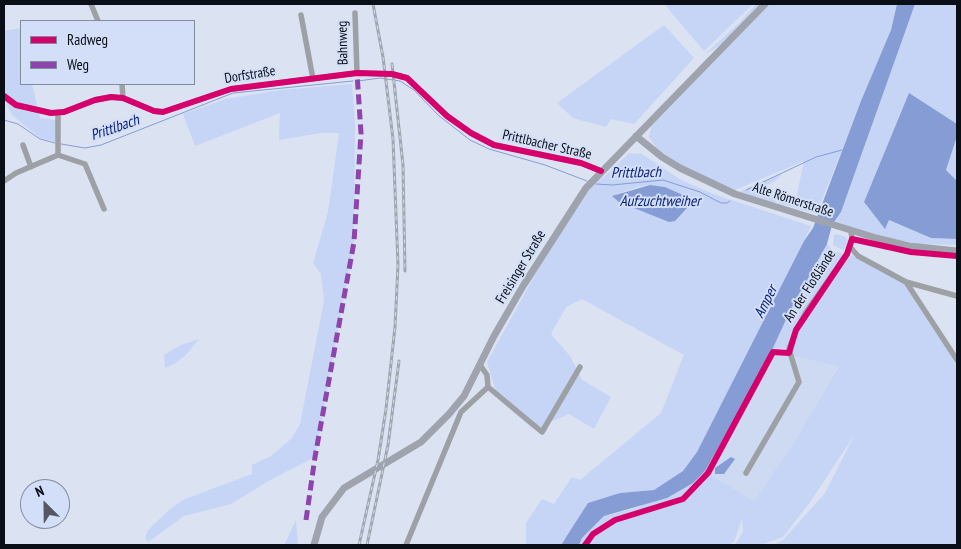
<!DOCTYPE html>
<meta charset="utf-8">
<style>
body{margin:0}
#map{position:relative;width:961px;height:549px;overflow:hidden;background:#dbe2f1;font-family:"PT Sans Narrow",sans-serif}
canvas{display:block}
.frame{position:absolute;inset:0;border:5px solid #0a0e16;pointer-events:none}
.legend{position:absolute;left:20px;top:20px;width:175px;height:65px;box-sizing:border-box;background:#d3dff9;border:1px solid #838b9e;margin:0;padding:6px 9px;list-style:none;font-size:15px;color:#0a0e16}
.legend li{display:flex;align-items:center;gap:10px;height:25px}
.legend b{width:25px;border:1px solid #838b9e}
.north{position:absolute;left:20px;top:479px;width:50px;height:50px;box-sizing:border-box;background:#d3dff9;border:1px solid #838b9e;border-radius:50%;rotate:337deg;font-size:14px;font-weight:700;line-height:20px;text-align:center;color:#0a0e16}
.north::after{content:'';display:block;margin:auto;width:18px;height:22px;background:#535863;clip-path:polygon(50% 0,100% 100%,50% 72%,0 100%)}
</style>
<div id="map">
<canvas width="961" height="549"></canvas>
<div class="frame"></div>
<ul class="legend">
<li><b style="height:6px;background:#d6006c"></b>Radweg</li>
<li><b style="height:6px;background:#8e44ad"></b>Weg</li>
</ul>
<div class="north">N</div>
</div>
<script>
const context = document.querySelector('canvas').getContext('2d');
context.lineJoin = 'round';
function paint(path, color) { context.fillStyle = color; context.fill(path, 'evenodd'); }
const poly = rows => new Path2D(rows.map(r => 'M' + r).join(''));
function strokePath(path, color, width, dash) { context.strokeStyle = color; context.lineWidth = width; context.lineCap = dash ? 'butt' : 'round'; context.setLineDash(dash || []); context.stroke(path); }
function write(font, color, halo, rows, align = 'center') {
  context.font = font + ' "PT Sans Narrow",sans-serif'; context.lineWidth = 4; context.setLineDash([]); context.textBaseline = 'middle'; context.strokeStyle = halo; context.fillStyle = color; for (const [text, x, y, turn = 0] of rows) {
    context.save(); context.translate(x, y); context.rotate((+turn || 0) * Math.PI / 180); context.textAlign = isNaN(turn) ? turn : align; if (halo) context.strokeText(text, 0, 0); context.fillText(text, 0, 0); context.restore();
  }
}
const built = poly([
 [774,353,839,365,794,442,754,501,709,473]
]);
const green = poly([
 [664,4,753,4,704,51],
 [756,4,761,4,723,43,704,55,739,23],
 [769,4,897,4,891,30,816,214,778,203,780,199,796,199,804,161,735,190,706,179,674,161,657,149,649,137,651,127],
 [915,4,957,4,957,124,909,94,864,202,885,228,888,220,931,238,957,239,957,245,920,244,895,239,864,232,835,221,841,212],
 [664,25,694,58,634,124,611,119,606,127,573,118,557,103],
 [21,28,21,84,32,84,40,118,56,120,56,142,40,138,12,115,4,98,4,31],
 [352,84,355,122,354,242,315,457,272,479,231,504,184,516,148,542,145,538,148,530,170,509,185,499,252,474,252,465,271,456,292,438,300,424,324,301,321,274,313,263,328,212,339,133,321,133,279,140,280,113,195,146,183,114,226,99,281,90],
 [956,135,957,136,957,181,946,170],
 [629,153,642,154,681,180,716,195,811,226,772,307,697,452,683,471,654,490,620,493,563,540,561,545,526,545,526,523,542,499,554,504,572,477,580,480,661,413,684,355,582,299,566,307,551,334,570,356,582,380,611,397,594,429,569,414,548,423,546,432,532,428,499,400,493,382,487,362,548,251,589,190,599,179,604,177],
 [650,185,665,187,612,196,637,187],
 [783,173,775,181,760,188,777,198,775,203,739,192],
 [834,234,844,236,848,240,845,248,843,250,833,245],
 [827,244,833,251,841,253,842,256,804,311,793,329,787,348,772,349,789,313],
 [851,255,901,280,957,365,957,545,774,545,783,540,825,493,855,434,810,502,783,537,761,545,735,545,743,531,742,519,734,542,727,545,579,545,582,538,604,516,637,508,701,476,705,471,754,501,794,442,839,366,792,356,792,349,798,331,808,313],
 [199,339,186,355,176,363,165,368,164,355,181,345],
 [296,520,298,545,284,545]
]);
const water = poly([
 [897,4,915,4,841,212,832,225,827,244,789,313,767,361,705,471,693,483,667,498,604,516,582,538,579,545,561,545,588,503,620,493,654,490,683,471,697,452,804,241,813,228,861,101,891,30],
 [909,93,957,124,957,136,946,170,957,181,957,239,931,238,889,220,885,229,864,202],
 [650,185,665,187,685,196,688,201,687,208,675,221,669,222,619,202,612,196],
 [731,457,735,459,724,474,715,474,715,468]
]);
const stream = poly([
 [358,81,380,78,400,81,414,90,438,115,470,140,489,149,545,165,587,181],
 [4,120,18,124,40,139,55,143],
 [61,144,85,148,101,145,233,93,353,81],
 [596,184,612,185,663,180,700,192,721,203,727,203,730,201],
 [746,190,816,157,842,150]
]);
const minor = poly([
 [91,4,98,21],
 [355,13,357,73],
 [301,15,313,79],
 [122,84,123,98],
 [4,96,16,105,51,113,64,112,95,100,111,97,123,98,154,111,163,112,231,89,357,73,392,74,407,78,447,116,471,133,494,145,581,163,601,171],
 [23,145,31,167],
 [58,155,85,164,104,209],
 [4,181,16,173,58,155,58,113],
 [850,247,858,256,906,282,957,296],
 [906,282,957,360],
 [480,365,487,375,488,387,542,432,580,367],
 [746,473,799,382,789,349,796,330,806,312,847,254,852,239,851,231],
 [406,545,461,412,488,387]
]);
const major = poly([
 [636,136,662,157,680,168,735,194,876,238,909,246,957,251],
 [314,545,322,517,344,488,421,442,449,414,464,396,494,336,523,286,586,188,765,4]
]);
const rail = poly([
 [392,64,403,165,405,271],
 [359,545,378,460,386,409,395,327,398,265,393,139,383,57,373,4],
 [367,545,388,445,399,361]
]);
const quiet = poly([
 [306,520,315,457,354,242,361,133,357,73]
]);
const cycleway = poly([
 [4,96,16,105,51,113,64,112,95,100,111,97,123,98,154,111,163,112,231,89,357,73,392,74,407,78,447,116,471,133,494,145,581,163,601,171],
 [585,545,593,534,615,520,683,499,708,473,773,352,789,353,796,330,847,254,852,239,911,252,957,256]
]);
const streetNames = [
 ["Bahnweg",343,43,-91],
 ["Dorfstraße",250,75,-9],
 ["Prittlbacher Straße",547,145,13],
 ["Alte Römerstraße",793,200,18],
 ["Freisinger Straße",521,267,-59],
 ["An der Floßlände",810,286,-57]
];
const waterNames = [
 ["Prittlbach",115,128,-19],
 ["Prittlbach",636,173,-1],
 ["Aufzuchtweiher",660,202],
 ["Amper",766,302,-63]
];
paint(built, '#cedaf2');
paint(green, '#c6d5f6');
paint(water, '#859dd4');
strokePath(stream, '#859dd4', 1);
strokePath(minor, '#9da1a6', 5.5);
strokePath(major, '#9fa3ad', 7);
strokePath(rail, '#a0a6ae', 3);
strokePath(rail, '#d3dff9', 1, [4]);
strokePath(quiet, '#8e44ad', 5, [10, 5]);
strokePath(cycleway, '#d6006c', 6);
write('14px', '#0a0e16', '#d3dff9', streetNames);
write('italic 15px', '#0b2277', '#d3dff9', waterNames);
</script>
